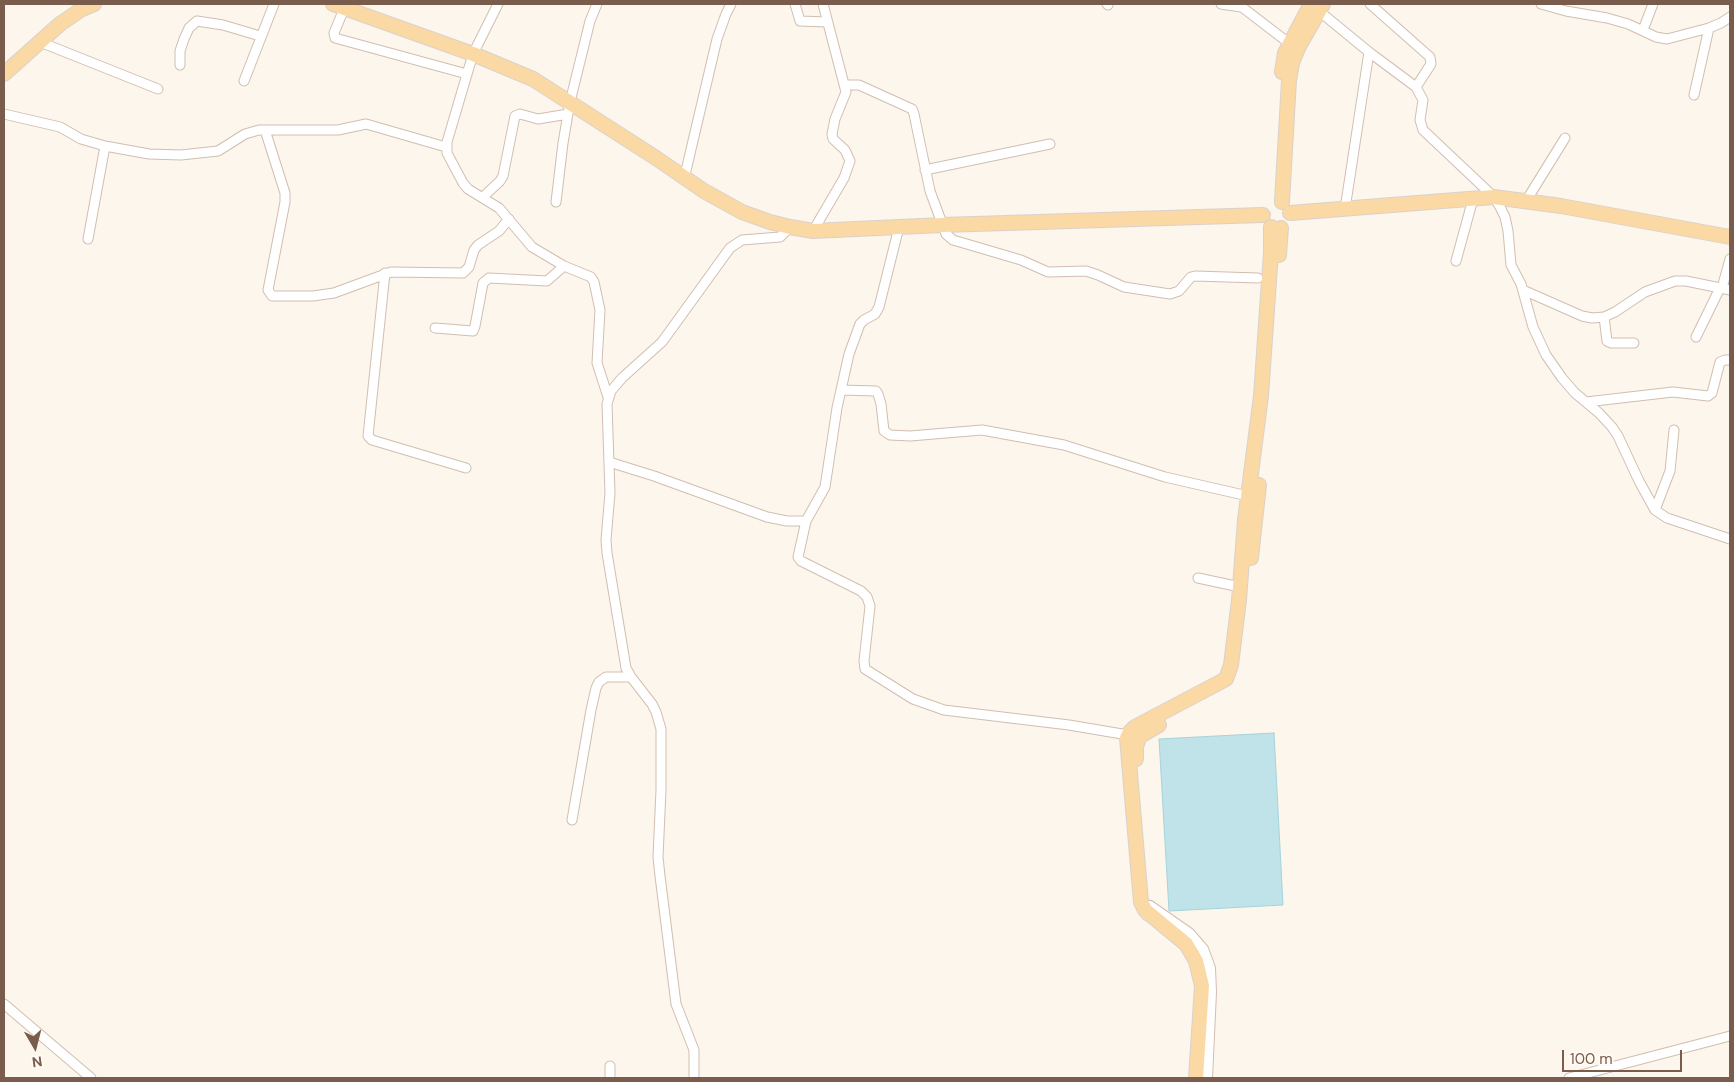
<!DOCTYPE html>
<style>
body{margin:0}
#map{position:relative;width:1734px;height:1082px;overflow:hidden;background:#fdf6ec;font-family:"DM Sans",sans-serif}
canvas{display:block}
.frame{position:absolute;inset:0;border:5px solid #7a5c4d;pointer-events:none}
.north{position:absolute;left:10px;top:1022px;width:50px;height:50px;-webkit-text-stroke:4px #fffaf3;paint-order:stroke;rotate:172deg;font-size:14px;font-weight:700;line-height:20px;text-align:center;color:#7a5c4d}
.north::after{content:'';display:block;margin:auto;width:18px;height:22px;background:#7a5c4d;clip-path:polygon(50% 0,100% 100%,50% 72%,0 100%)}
.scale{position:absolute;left:1562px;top:1050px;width:120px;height:22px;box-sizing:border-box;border:2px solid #7a5c4d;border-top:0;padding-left:6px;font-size:15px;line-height:18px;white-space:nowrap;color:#7a5c4d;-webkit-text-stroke:4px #fffaf3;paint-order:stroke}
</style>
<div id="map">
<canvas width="1734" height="1082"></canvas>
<div class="frame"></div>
<div class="north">N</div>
<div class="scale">100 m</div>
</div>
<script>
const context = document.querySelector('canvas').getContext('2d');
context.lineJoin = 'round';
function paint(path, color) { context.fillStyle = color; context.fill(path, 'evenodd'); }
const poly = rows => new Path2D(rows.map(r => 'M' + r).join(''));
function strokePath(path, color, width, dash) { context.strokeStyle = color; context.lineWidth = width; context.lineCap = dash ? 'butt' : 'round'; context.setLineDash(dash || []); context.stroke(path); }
const water = poly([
 [1274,733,1283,905,1169,911,1159,739,1274,733]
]);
const minor = poly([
 [346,4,334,33,335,38,467,74],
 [498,4,473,54,447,142,447,153,463,183,468,189,499,208,532,247,564,266,591,277,594,282,600,310,597,363,608,397],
 [795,4,800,21,827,22],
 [1107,4,1108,5],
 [1221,4,1241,7],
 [1238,4,1290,44],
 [1370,4,1430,57,1431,64,1416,87],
 [1541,4,1566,11,1607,18,1628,24,1656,37,1667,39,1709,28,1721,23,1730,17],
 [1319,11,1369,52,1416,87,1423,100,1420,120,1423,130,1494,197,1500,207,1505,217,1508,231,1511,265,1521,284,1533,327,1546,355,1562,378,1575,393,1599,413,1612,427,1618,436,1639,481,1655,510,1667,518,1730,539],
 [1643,30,1653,4],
 [40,42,158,89],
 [180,65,180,51,184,39,189,28,197,21,223,25,260,36],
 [244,81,274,4],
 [846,85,859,85,912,109,914,114,930,191,946,234,953,240,1021,260,1048,272,1086,271,1098,275,1124,287,1170,294,1179,291,1191,277,1195,276,1258,278],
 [1694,95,1709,28],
 [4,114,60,127,81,139,105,146,149,154,181,155,218,151,245,134,259,130,338,130,366,124,446,147],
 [265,130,285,193,285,202,268,290,272,296,313,296,334,293,391,272,463,273,469,267,474,250,478,245,499,231,509,219],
 [925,170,1050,144],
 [684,179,717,39,726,14,731,4],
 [483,197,500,181,503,176,515,116,520,114,538,119,568,114],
 [1526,201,1565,138],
 [556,202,563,143,570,102,590,21,597,4],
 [1345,209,1369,52],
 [899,227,879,307,875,314,864,320,860,324,849,354,837,408,825,487,806,521,798,557,801,561,861,591,867,597,870,606,864,661,865,669,913,699,944,710,1069,725,1128,735],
 [813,231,844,178,850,161,845,150,833,139,832,134,835,119,846,92,823,4],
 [88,239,105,146],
 [1456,261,1473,199],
 [385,273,368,436,372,440,466,468],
 [1722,288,1730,259],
 [1523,290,1582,316,1592,318,1604,317,1615,312,1645,292,1675,281,1686,281,1730,290],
 [1604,317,1607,341,1611,343,1634,343],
 [435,328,473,331,475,326,483,283,489,278,547,281,564,266],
 [1696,337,1720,288],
 [841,390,876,391,878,394,881,404,884,431,890,435,910,436,982,430,1064,445,1165,477,1248,496],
 [1586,402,1673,392,1708,396,1712,393,1720,362,1725,360,1730,360],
 [609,462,654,476,767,517,787,521,806,521],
 [1655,510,1670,471,1674,430],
 [1198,578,1240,587],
 [572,820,591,710,596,688,599,682,606,677,631,677],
 [4,1004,91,1078],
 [610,1066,610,1078],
 [694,1078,694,1050,676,1004,660,876,658,857,661,790,661,729,656,712,652,704,631,677,626,668,607,553,606,540,610,493,607,404,611,391,622,378,662,342,730,248,742,240,780,237,790,227],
 [1569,1078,1730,1036]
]);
const tertiary = poly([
 [1147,915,1145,910,1150,906,1189,933,1203,949,1210,968,1211,992,1207,1078]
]);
const primary = poly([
 [333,4,473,54,533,79,656,158,704,191,742,212,770,222,790,227,813,231,942,225,1263,215],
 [1282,72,1285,53,1311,4],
 [4,74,60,24,82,9,94,4],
 [1282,202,1289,80,1292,63,1298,48,1323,4],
 [1290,213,1494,197,1561,206,1730,237],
 [1279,255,1281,228],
 [1251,558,1259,485],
 [1136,759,1136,746,1140,736,1159,725],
 [1196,1078,1202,986,1196,961,1186,944,1152,916,1145,910,1141,902,1127,738,1130,732,1135,727,1226,679,1231,665,1239,600,1245,520,1261,396,1271,252,1271,227]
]);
paint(water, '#bfe3e8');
strokePath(water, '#a5d3da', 1);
strokePath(minor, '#d1beb0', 11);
strokePath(tertiary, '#d1beb0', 12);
strokePath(primary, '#dad1cd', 16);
strokePath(minor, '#fff', 9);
strokePath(tertiary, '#fff', 10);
strokePath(primary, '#fbd9a5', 14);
</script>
